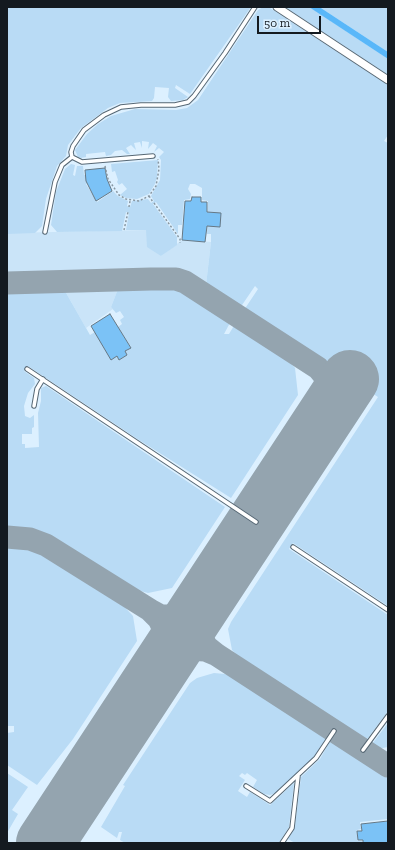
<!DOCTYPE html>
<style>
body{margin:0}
#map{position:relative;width:395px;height:850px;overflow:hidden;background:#dcf0ff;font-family:"Zilla Slab",serif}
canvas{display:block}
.frame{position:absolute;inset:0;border:8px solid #141a20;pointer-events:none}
.scale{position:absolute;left:257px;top:16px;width:64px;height:18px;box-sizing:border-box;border:2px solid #141a20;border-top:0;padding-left:5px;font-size:12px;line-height:14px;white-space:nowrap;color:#141a20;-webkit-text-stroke:3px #dcf0ff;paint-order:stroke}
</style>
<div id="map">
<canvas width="395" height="850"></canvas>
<div class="frame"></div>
<div class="scale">50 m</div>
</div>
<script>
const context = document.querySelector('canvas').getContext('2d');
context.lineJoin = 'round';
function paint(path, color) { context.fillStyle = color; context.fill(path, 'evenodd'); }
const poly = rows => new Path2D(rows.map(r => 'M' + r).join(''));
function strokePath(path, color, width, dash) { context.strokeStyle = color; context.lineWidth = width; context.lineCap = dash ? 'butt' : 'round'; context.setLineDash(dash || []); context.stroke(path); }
const built = poly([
 [146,230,161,256,182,240,211,242,206,285,179,270,169,268,7,273,8,233],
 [118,289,111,307,113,309,86,328,65,291]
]);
const green = poly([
 [7,7,251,7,190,94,176,85,175,88,188,97,183,100,171,101,168,97,169,88,155,87,154,98,152,101,120,103,108,108,81,128,68,145,66,156,57,166,46,199,42,226,35,233,7,234],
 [263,7,270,8,388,85,388,135,384,141,388,143,388,606,293,543,289,549,388,615,388,711,368,738,364,741,246,665,232,650,228,629,231,622,378,397,244,310,258,289,255,286,240,308,206,285,211,242,211,234,207,234,208,201,202,200,202,188,195,184,190,184,188,189,191,194,190,199,184,200,182,225,178,225,178,234,156,202,153,204,177,237,177,245,161,256,147,247,146,230,126,230,129,213,126,212,122,231,57,232,51,225,56,192,65,169,71,164,75,165,73,175,75,176,77,166,83,166,84,175,90,175,91,182,86,184,97,202,113,191,118,196,128,201,127,206,130,207,132,201,148,199,151,203,154,201,151,196,160,180,161,160,159,157,164,152,159,148,154,152,157,146,153,143,148,149,149,142,142,141,142,148,140,142,134,143,136,150,131,145,126,148,130,154,127,154,122,150,115,151,111,155,106,156,105,152,86,154,86,157,81,158,78,157,75,150,87,134,98,124,111,116,135,109,176,110,187,108,198,100,258,10],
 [285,7,309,7,313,9,388,59,388,75],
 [320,7,388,7,388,52,321,8],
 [158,160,157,177,155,184,149,194,137,199,126,198,120,195,127,189,122,183,119,185,117,182,118,180,115,171,112,172,111,164],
 [172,288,186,291,231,321,224,334,229,334,235,324,285,356,295,368,298,395,231,498,139,440,28,366,24,371,34,378,35,384,28,393,24,406,25,416,30,418,34,415,34,427,32,428,32,434,22,434,22,444,25,444,25,448,39,447,38,413,41,401,41,388,46,386,225,507,172,588,148,593,129,588,40,533,27,530,7,530,7,293,65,291,90,335,95,332,112,359,117,356,119,360,127,355,125,351,131,347,118,327,122,324,120,320,124,317,120,311,116,313,111,307,118,289],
 [7,545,23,546,42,552,119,601,133,616,137,641,73,739,37,785,7,765,7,733,14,732,14,726,7,726],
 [214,673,225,674,241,681,325,735,326,739,315,756,276,793,270,795,264,794,253,787,257,780,247,773,245,775,242,773,239,776,245,780,238,791,247,797,250,792,270,805,294,783,289,827,279,843,125,843,120,840,122,832,119,832,117,838,101,827,125,786,123,785,190,683,197,678],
 [388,723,388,747,377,749,371,746,372,744],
 [334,741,388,777,388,819,360,822,361,829,357,830,358,841,362,841,362,843,295,843,288,839,295,826,301,777,320,759,329,743],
 [7,773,28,787,12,810,18,814,7,833]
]);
const water = poly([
 [309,7,321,8,388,52,388,59]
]);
const taxiway = poly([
 [7,283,151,279,176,279,185,282,318,368,332,385,334,393,328,412],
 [7,537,30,539,46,545,150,610,159,619,167,636,166,656,161,666],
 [205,599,200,619,200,628,202,639,207,647,217,655,388,766],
 [150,610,161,616,180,616,196,608,205,599],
 [161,666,178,653,186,649,205,650,217,655]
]);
const runway = poly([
 [45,843,350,379]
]);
const building = poly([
 [105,168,107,179,112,191,96,201,86,181,85,170,105,168],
 [192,197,201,197,201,202,207,202,207,212,221,213,220,227,207,226,205,242,182,240,185,201,191,201,192,197],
 [110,314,131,348,125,351,127,355,119,360,117,356,111,360,91,326,110,314],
 [388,821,388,843,363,843,363,840,358,840,357,831,362,831,361,824,388,821]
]);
const path = poly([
 [105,166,108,179,119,195,126,199,139,201,149,196,156,186,159,169,158,159],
 [149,196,153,202],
 [154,203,180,239,180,243],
 [129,207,130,201],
 [124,230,128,212]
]);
const lane = poly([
 [153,156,82,162,72,157,71,152,73,146,84,130,104,115,121,107,141,105,175,105,188,102,194,96,225,53,255,7],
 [45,232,55,182,62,165,72,157],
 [27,369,256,522],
 [34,406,37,389,43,379],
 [293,547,388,610],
 [363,750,388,716],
 [246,786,270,801,316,758,334,731],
 [282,843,292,828,298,776]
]);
const street = poly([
 [277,7,388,80]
]);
paint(built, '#cae4f8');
paint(green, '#b9dbf5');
paint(water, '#59b7f9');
strokePath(taxiway, '#94a4af', 23);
strokePath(runway, '#94a4af', 58);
paint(building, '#7bc2f6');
strokePath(building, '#667885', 1);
strokePath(lane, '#576875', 5.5);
strokePath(street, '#576875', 9);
strokePath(path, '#8897a2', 1.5, [2, 2]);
strokePath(lane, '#fff', 3.5);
strokePath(street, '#fff', 7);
</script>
